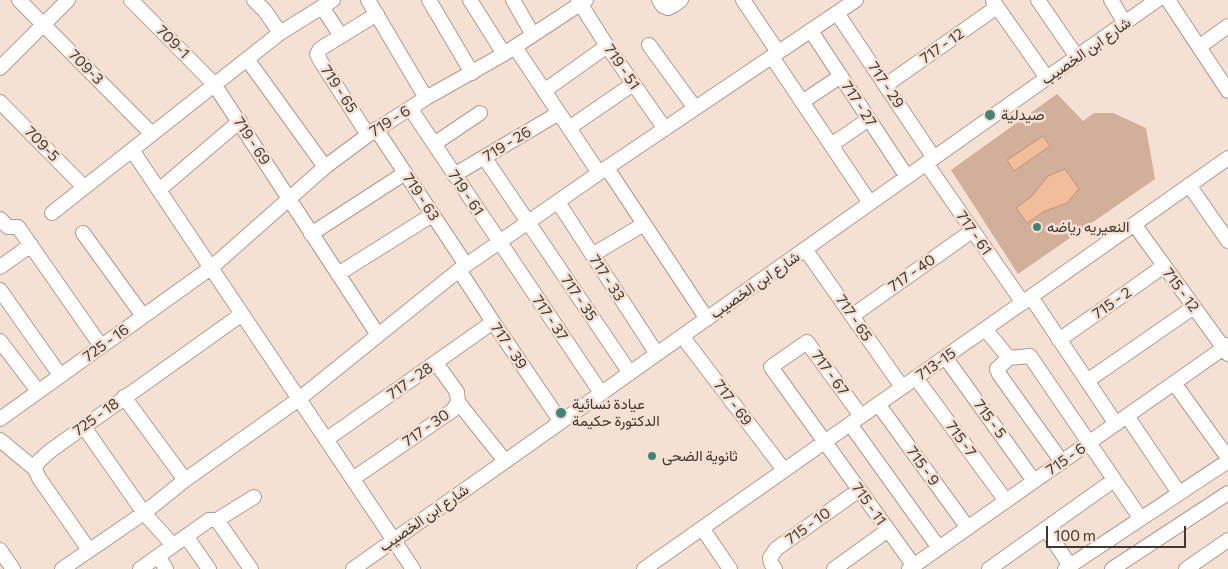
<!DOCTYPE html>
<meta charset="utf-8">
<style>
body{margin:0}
#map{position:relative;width:1228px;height:569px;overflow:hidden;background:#f5e1d3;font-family:Commissioner,sans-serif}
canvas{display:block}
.scale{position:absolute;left:1046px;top:526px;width:140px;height:22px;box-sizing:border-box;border:2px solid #3f3732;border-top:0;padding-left:6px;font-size:15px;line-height:18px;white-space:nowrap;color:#3f3732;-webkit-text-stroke:4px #f5e1d3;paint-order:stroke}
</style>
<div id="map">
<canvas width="1228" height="569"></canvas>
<div class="scale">100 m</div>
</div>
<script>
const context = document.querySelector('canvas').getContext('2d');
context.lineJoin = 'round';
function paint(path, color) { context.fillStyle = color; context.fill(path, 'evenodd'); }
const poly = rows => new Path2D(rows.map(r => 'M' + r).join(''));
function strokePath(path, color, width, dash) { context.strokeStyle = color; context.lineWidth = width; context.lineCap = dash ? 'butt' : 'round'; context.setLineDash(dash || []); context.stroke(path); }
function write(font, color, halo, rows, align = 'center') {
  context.font = font + ' Commissioner,Vazirmatn,sans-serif'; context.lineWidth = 5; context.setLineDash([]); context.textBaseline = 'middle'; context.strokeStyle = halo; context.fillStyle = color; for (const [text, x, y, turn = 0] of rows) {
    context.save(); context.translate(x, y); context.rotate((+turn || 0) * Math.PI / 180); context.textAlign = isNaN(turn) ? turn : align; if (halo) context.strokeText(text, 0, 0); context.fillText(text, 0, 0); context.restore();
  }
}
const green = poly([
 [1057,94,1083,121,1094,113,1113,113,1146,128,1155,179,1018,274,951,170]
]);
const water = poly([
 [1043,136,1050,146,1014,171,1007,160,1043,136],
 [1065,169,1079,189,1067,203,1043,212,1027,223,1016,208,1032,196,1048,176,1065,169]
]);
const minor = poly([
 [19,0,152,134],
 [131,0,214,84,378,335],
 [254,0,265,11,280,33],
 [368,0,426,98],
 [429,0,472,73],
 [470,0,504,54],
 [513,0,533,35],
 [578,0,607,46,665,129],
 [659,0,663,6,668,8,674,5,681,0],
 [743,0,778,52],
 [1038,0,1077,57],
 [1111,0,1125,23],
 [1168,0,1228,91],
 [993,1,1047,78],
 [322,7,341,36],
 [837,13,934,158],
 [811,31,907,177],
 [649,45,695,108],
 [515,47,599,173],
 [1199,47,1228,26],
 [772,57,870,203],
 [247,59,325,167],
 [0,68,68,0],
 [886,85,997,7],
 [544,91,607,46],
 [0,102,84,187],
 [802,102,841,76],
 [410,108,601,393],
 [569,128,633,84],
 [376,129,466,265],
 [368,135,321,62,317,54,320,49,377,14],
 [434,144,480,113],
 [831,145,869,119],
 [132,150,413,569],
 [484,157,630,373],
 [926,163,1023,303],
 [607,168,707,319],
 [454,175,559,113],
 [1189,185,1228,241],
 [159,190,240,121],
 [558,202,657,354],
 [52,213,280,33,333,0],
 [0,219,8,227,18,227,101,346],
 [1134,224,1228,354],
 [83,233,143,316],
 [311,234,405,173],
 [805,249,902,387],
 [592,255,644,224],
 [0,267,31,245],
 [459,270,493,322,561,422],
 [338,274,432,215],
 [0,290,60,375],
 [1031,297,1116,424],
 [852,316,972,231],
 [985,329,1009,358],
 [682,336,784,470],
 [1059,340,1164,266],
 [0,341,38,391],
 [945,357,1034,481],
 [916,378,1006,501],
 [1087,381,1194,307],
 [1174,383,1228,458],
 [124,397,185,480],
 [458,402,505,461],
 [878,404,968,528],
 [861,416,807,342,771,367,914,566],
 [1127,416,1179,493],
 [0,419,212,267,325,167,368,135,426,98,504,54,586,0],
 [850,424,939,548],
 [84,427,144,513,173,545],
 [327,439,493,322],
 [0,440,35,469],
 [1062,462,999,374,997,369,1009,358,1030,356,1141,519],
 [354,478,453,410,458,402,457,392,436,363],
 [217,520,251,569],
 [702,528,730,569],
 [1046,529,1070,566],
 [186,536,209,569],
 [0,550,13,569],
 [89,550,39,478,35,469,38,462,50,451,242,314],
 [158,556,166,569],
 [62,569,144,513,185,480,299,399,459,270,599,173,856,0],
 [140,569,209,520,217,520,254,497],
 [353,569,1157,0],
 [644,569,1228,158],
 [775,569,771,563,770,558,776,549,859,490],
 [834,569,888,530],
 [909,569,1228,345],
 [989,569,1114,480],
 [1065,569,1228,461],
 [1112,569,1228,493],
 [1186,569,1228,540]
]);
const markers = [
 [990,115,6,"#428476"],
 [1037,227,5,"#428476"],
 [561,413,6,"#428476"],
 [652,456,5,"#428476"]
];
const streetNames = [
 ["709-1",173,42,45],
 ["717 - 12",942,46,-35],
 ["شارع ابن الخصيب",1086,51,-35],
 ["709-3",86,67,45],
 ["719 - 51",622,67,56],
 ["717 - 29",886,85,56],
 ["719 - 65",339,89,57],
 ["717 - 27",859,104,57],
 ["719 - 6",390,121,-32],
 ["719 - 69",252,141,57],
 ["709-5",42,144,46],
 ["719 - 26",507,144,-31],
 ["719 - 61",466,193,56],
 ["719 - 63",421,197,57],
 ["717 - 61",974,233,55],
 ["717 - 40",912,273,-35],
 ["717 - 33",607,278,57],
 ["شارع ابن الخصيب",755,285,-35],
 ["715 - 12",1181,290,54],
 ["717 - 35",579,298,56],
 ["715 - 2",1112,303,-35],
 ["717 - 37",550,318,56],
 ["717 - 65",854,318,56],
 ["725 - 16",106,343,-36],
 ["717 - 39",509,346,56],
 ["713-15",936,364,-35],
 ["717 - 67",830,373,54],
 ["717 - 28",410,381,-35],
 ["717 - 69",733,403,53],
 ["725 - 18",96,417,-36],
 ["715 - 5",990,419,54],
 ["717 - 30",426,428,-35],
 ["715 -7",961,439,54],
 ["715 - 6",1066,459,-35],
 ["715 - 9",923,466,54],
 ["715 - 11",869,504,55],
 ["شارع ابن الخصيب",424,518,-35],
 ["715 - 10",808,526,-36]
];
const poiNames = [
 ["صيدلية",1001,115],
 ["النعيريه رياضه",1047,227],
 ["عيادة نسائية",572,404],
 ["الدكتورة حكيمة",572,421],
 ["ثانوية الضحى",662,456]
];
paint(green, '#d1af99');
paint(water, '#f1bd9a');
strokePath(water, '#bc957b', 1);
strokePath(minor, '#ae9b8e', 16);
strokePath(minor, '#fff', 14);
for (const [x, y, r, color] of markers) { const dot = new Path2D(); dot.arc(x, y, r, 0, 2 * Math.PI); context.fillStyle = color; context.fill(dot); strokePath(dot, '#f5e1d3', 2); }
write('15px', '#3f3732', '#f5e1d3', streetNames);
write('15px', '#3f3732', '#f5e1d3', poiNames, 'left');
</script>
